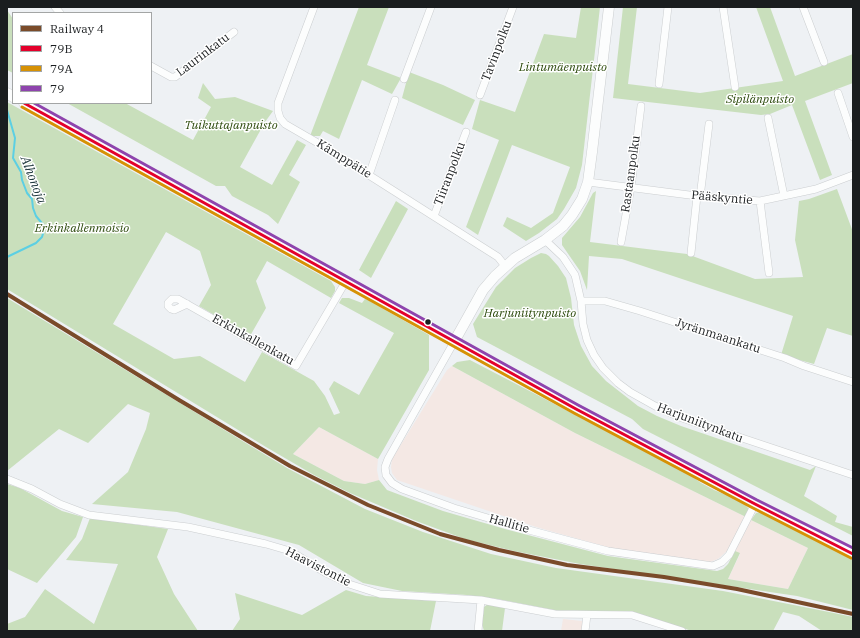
<!DOCTYPE html>
<meta charset="utf-8">
<style>
body{margin:0}
#map{position:relative;width:860px;height:638px;overflow:hidden;background:#eef1f4;font-family:"IBM Plex Serif",serif}
canvas{display:block}
.frame{position:absolute;inset:0;border:8px solid #1a1d1f;pointer-events:none}
.legend{position:absolute;left:12px;top:12px;width:140px;height:92px;box-sizing:border-box;background:#fff;border:1px solid #a3a5a5;margin:0;padding:5px 7px;list-style:none;font-size:12px;color:#1a1d1f}
.legend li{display:flex;align-items:center;gap:8px;height:20px}
.legend b{width:20px;border:1px solid #a3a5a5}
</style>
<div id="map">
<canvas width="860" height="638"></canvas>
<div class="frame"></div>
<ul class="legend">
<li><b style="height:5px;background:#7a4b2a"></b>Railway 4</li>
<li><b style="height:5px;background:#e4002b"></b>79B</li>
<li><b style="height:5px;background:#d69105"></b>79A</li>
<li><b style="height:5px;background:#8e44ad"></b>79</li>
</ul>
</div>
<script>
const context = document.querySelector('canvas').getContext('2d');
context.lineJoin = 'round';
function paint(path, color) { context.fillStyle = color; context.fill(path, 'evenodd'); }
const poly = rows => new Path2D(rows.map(r => 'M' + r).join(''));
function strokePath(path, color, width, dash) { context.strokeStyle = color; context.lineWidth = width; context.lineCap = dash ? 'butt' : 'round'; context.setLineDash(dash || []); context.stroke(path); }
function write(font, color, halo, rows, align = 'center') {
  context.font = font + ' "IBM Plex Serif",serif'; context.lineWidth = 3; context.setLineDash([]); context.textBaseline = 'middle'; context.strokeStyle = halo; context.fillStyle = color; for (const [text, x, y, turn = 0] of rows) {
    context.save(); context.translate(x, y); context.rotate((+turn || 0) * Math.PI / 180); context.textAlign = isNaN(turn) ? turn : align; if (halo) context.strokeText(text, 0, 0); context.fillText(text, 0, 0); context.restore();
  }
}
const industrial = poly([
 [452,366,575,433,746,517,728,550,718,559,710,562,614,549,536,527,397,480,392,473,391,467,392,459,447,370],
 [319,427,378,459,377,470,379,480,365,484,344,481,293,454],
 [751,520,808,548,788,589,728,579,740,554,735,551],
 [563,619,582,621,584,624,583,631,561,631]
]);
const green = poly([
 [359,7,389,7,367,65,401,78,392,94,362,80,339,139,323,131,320,136,310,136],
 [581,7,600,7,582,165,576,188,564,209,557,219,539,233,526,241,503,226,507,217,531,228,553,213,570,167,512,145,478,235,466,227,499,140,472,129,480,100,515,112,544,34,576,38],
 [623,7,637,7,628,84,700,93,783,81,756,7,770,7,795,76,853,54,853,83,805,101,832,175,820,180,792,105,770,114,761,115,613,98],
 [7,10,13,19,13,73,7,70],
 [409,72,443,85,475,100,463,125,402,98],
 [203,83,215,99,235,97,273,111,265,122,240,167,272,185,297,140,306,145,289,175,300,182,278,224,268,215,232,196,225,186,216,186,67,103,125,103,193,140,211,107,198,98],
 [7,102,331,281,335,287,335,291,331,298,267,261,256,281,266,308,250,336,199,306,211,285,200,251,166,232,113,324,174,359,200,356,245,382,262,352,314,381,325,396,334,415,340,413,329,389,334,381,359,395,394,333,339,303,342,298,349,298,362,303,365,299,368,300,429,335,429,370,378,459,319,427,293,454,344,481,365,484,379,480,387,490,443,511,505,529,608,556,717,571,723,569,728,564,735,551,740,553,728,579,788,589,808,548,751,520,756,513,760,512,853,558,853,610,797,596,580,564,514,551,465,539,416,521,350,493,314,475,266,447,7,289],
 [837,189,853,232,853,336,827,328,814,364,781,355,793,316,622,259,589,256,587,290,580,271,562,245,562,238,580,217,593,193,596,191,590,242,687,254,755,279,803,277,795,240,799,201,809,199],
 [396,201,408,209,371,278,359,270],
 [541,253,546,254,549,256,558,266,566,278,571,298,574,325,581,346,592,366,606,381,638,406,657,416,681,426,810,470,816,466,804,496,837,516,835,522,853,527,853,536,643,429,632,419,477,337,473,324,496,287,515,268,531,258],
 [7,298,287,468,365,509,423,532,491,554,556,568,723,591,829,612,853,617,853,631,822,631,799,616,783,612,773,631,692,631,632,612,620,611,588,613,559,611,497,599,467,595,402,591,363,583,299,545,177,512,92,504,128,472,146,429,150,413,128,404,88,443,59,429,7,471],
 [470,360,689,474,701,483,714,490,742,501,748,508,748,512,746,517,575,433,452,366,457,362],
 [7,484,20,488,62,511,83,517,76,537,37,583,7,569],
 [90,518,168,529,157,557,174,594,198,631,7,631,7,624,25,617,45,589,94,624,118,564,66,560,82,539],
 [346,590,366,596,436,601,430,631,232,631,240,619,235,593,302,615],
 [488,604,505,608,502,631,484,631,482,624,484,607]
]);
const stream = poly([
 [7,110,15,138,13,158,21,172,22,180,27,193,32,199,33,208,36,216,45,227,42,237,36,243,7,257]
]);
const street = poly([
 [55,7,60,13],
 [314,7,278,103,278,111,280,118,285,124,323,146,498,257,505,266],
 [723,7,735,87],
 [803,7,824,62],
 [151,66,171,77,175,77,234,32],
 [404,79,431,7],
 [659,84,668,7],
 [838,93,853,137],
 [480,95,513,7],
 [768,118,784,196],
 [369,175,395,100],
 [588,182,697,196,760,201,816,189,853,175],
 [700,197,709,124],
 [760,201,769,273],
 [434,216,466,132],
 [545,240,563,257,575,275,581,301,583,324,587,340,594,355,603,368,618,383,630,392,655,406,682,418,853,475],
 [621,242,631,187,641,106],
 [691,253,697,196],
 [581,301,605,301,640,311,785,358,804,366,853,382],
 [187,304,174,310,171,309,168,306,168,303,172,299,178,299,296,366,346,281],
 [454,342,388,459,385,467,386,475,392,483,402,489,454,508,525,529,608,551,713,566,722,562,729,555,755,504],
 [7,479,32,489,60,504,89,515,188,527,266,544,290,551,326,573,349,584,380,594,481,600,555,614,632,615,682,631],
 [478,631,481,600],
 [585,631,587,615]
]);
const secondary = poly([
 [7,93,13,97],
 [24,103,576,409,755,504,853,554],
 [454,342,483,290,495,276,515,258,545,240,563,226,572,215,582,199,588,182,592,152,609,7]
]);
const bus1 = poly([
 [24,103,576,409,755,504,853,554]
]);
const bus2 = poly([
 [22,107,574,413,753,508,851,558]
]);
const bus3 = poly([
 [34,103,578,405,757,500,853,548]
]);
const rail1 = poly([
 [7,294,179,400,290,466,368,505,440,534,499,550,567,565,664,577,737,589,853,614]
]);
const markers = [
 [428,322,3.5,"#1a1d1f"]
];
const streetNames = [
 ["Tavinpolku",497,51,-69],
 ["Laurinkatu",203,55,-37],
 ["Kämppätie",344,159,32],
 ["Tiiranpolku",450,174,-69],
 ["Rastaanpolku",631,174,-82],
 ["Pääskyntie",722,198,5],
 ["Jyränmaankatu",718,336,18],
 ["Erkinkallenkatu",253,340,29],
 ["Harjuniitynkatu",700,423,21],
 ["Hallitie",509,524,16],
 ["Haavistontie",318,567,27]
];
const parkNames = [
 ["Lintumäenpuisto",563,68],
 ["Sipilänpuisto",760,100],
 ["Tuikuttajanpuisto",231,126],
 ["Erkinkallenmoisio",82,229],
 ["Harjuniitynpuisto",530,314]
];
const waterNames = [
 ["Alhonoja",33,180,69]
];
paint(industrial, '#f4e8e4');
paint(green, '#c9dfbc');
strokePath(stream, '#5ccfe3', 2);
strokePath(street, '#cbced0', 8);
strokePath(secondary, '#cbced0', 11);
strokePath(street, '#fcfdfd', 7);
strokePath(secondary, '#fcfdfd', 10);
strokePath(bus1, '#e4002b', 3);
strokePath(bus2, '#d69105', 3);
strokePath(bus3, '#8e44ad', 3);
strokePath(rail1, '#7a4b2a', 4);
for (const [x, y, r, color] of markers) { const dot = new Path2D(); dot.arc(x, y, r, 0, 2 * Math.PI); context.fillStyle = color; context.fill(dot); strokePath(dot, '#fff', 1.5); }
write('12px', '#1a1d1f', '#fff', streetNames);
write('italic 12px', '#2d4b0d', '#fff', parkNames);
write('italic 13px', '#233b40', '#fff', waterNames);
</script>
